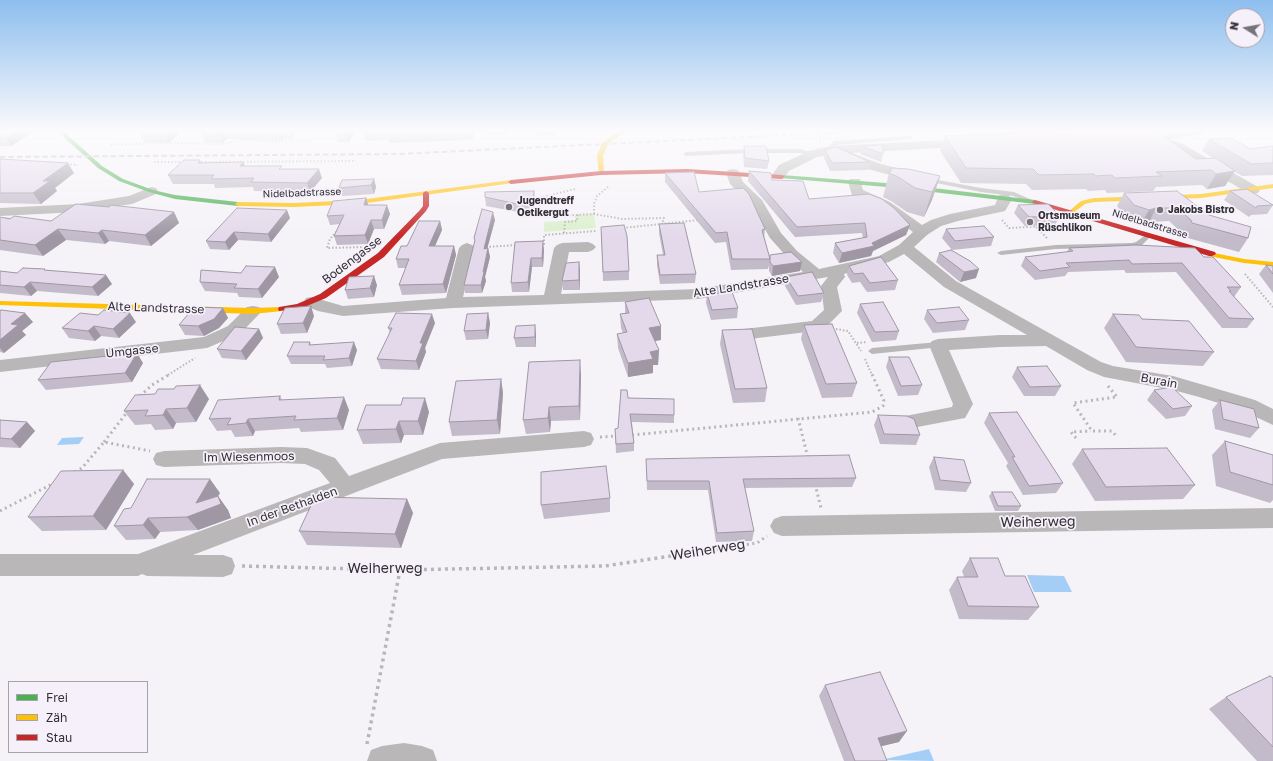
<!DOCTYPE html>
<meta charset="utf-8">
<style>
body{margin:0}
#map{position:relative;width:1273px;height:761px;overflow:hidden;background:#f6f3f8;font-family:"Golos Text",sans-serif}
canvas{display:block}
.legend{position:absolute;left:8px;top:681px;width:140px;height:72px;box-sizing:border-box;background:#f6f0fb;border:1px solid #a7a3ab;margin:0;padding:5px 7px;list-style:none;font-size:12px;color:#312f33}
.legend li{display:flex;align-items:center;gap:8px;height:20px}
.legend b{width:20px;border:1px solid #a7a3ab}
.north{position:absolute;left:1225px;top:8px;width:40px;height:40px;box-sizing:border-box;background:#f6f0fb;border:1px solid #a7a3ab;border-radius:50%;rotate:281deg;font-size:11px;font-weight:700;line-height:16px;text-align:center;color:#312f33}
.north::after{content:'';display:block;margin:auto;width:14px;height:18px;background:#767478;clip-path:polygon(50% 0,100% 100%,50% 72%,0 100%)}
</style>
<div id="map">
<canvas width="1273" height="761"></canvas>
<ul class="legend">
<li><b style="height:5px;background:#4caf50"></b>Frei</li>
<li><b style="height:5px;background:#ffc107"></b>Zäh</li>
<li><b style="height:5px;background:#c62828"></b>Stau</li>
</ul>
<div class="north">N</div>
</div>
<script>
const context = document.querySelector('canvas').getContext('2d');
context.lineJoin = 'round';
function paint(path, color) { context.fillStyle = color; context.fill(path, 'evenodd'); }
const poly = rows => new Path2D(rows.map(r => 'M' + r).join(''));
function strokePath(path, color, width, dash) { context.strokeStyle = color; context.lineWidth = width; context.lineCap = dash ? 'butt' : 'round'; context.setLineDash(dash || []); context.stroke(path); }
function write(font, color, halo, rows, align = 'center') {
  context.font = font + ' "Golos Text",sans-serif'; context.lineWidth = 3.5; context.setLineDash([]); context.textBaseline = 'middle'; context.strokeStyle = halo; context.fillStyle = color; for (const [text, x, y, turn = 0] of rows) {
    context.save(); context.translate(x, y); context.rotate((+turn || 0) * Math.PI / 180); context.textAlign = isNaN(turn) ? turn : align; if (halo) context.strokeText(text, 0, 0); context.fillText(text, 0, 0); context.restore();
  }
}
const green = poly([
 [594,214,596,228,544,232,544,222,575,220,575,215]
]);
const water = poly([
 [84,437,79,444,57,445,62,438],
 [1027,575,1064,576,1072,592,1034,592],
 [929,749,934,761,881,760]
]);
const pathFar2 = poly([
 [1008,130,1009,136],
 [974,131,989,130],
 [820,142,820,138,827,137],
 [111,145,154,143,222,144,241,140,279,142,312,140,323,130],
 [154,162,183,162],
 [198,162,356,161],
 [67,164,78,165],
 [575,189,539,198,540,212,538,217,594,214,622,219,664,218,662,224],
 [594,214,594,204,597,196,609,186],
 [1002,220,1009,228,1065,225],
 [1036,227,1048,239],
 [623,228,698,220],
 [339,229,330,239,327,248,367,247],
 [564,233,565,222,577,221,578,214],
 [540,244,544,244,544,235,596,231],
 [486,247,517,245],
 [1245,274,1273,307],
 [836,329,848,331,861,351],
 [857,343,867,342],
 [865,359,872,375],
 [168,375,195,358]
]);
const pathFar1 = poly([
 [1108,386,1117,397,1073,403,1092,431,1112,431,1117,437],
 [140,396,152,385,170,374],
 [798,418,808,458],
 [632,435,872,412,883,406,884,401,872,374],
 [600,437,617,436],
 [1076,438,1071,432,1091,431],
 [104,442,128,411],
 [75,472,82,468,104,442,150,451],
 [815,484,821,508],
 [0,511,54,483],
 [736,546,757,543,767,536]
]);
const path = poly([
 [242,566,400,570,605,566,743,545],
 [367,744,400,570]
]);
const lane = poly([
 [1202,130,1208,130,1203,134,1157,141,1154,139,1170,134,1202,130],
 [910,136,912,137,912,139,836,145,840,150,837,152,830,145,834,141,910,136],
 [749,149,800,149,816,154,813,156,800,153,749,153,686,156,683,154,686,152,749,149],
 [933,179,981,188,1014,192,1032,200,1029,202,1013,196,981,192,931,182,931,180,933,179],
 [1147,234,1151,236,1141,246,1132,247,1056,249,1001,255,997,253,1001,251,1056,245,1132,243,1136,242,1147,234],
 [938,342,941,343,942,345,941,347,872,354,868,351,872,348,938,342]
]);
const street = poly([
 [1161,137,1181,143,1258,187,1260,190,1258,193,1253,194,1248,193,1173,149,1157,144,1155,141,1157,138,1161,137],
 [969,139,973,140,975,143,973,146,852,153,878,163,921,175,923,178,921,181,916,182,868,169,843,158,841,155,842,153,817,157,789,171,784,178,779,179,774,178,772,175,779,165,809,151,830,146,969,139],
 [733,169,738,170,743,182,762,200,781,233,797,251,819,269,879,256,899,245,913,232,880,208,852,195,848,182,850,179,860,179,863,190,890,202,922,225,931,220,950,214,995,205,999,195,1004,194,1009,195,1011,201,1005,211,958,221,941,226,927,235,914,247,956,281,1101,362,1113,366,1173,376,1255,400,1273,409,1273,425,1241,410,1199,397,1173,390,1104,377,1087,370,1046,346,1000,347,949,350,973,404,965,418,912,428,905,426,902,421,905,416,952,407,953,404,929,345,932,341,938,339,1000,335,1027,335,944,287,904,254,889,262,844,274,845,277,837,287,842,311,823,330,750,339,744,337,741,333,744,329,812,321,824,310,821,286,828,277,698,299,453,308,343,316,318,311,306,306,304,302,306,298,312,297,343,306,446,298,459,248,462,245,467,243,472,245,475,248,463,297,544,295,554,248,557,245,562,243,588,242,593,244,596,247,593,250,588,252,569,252,561,294,698,289,803,272,787,257,770,238,751,205,730,184,726,173,728,170,733,169],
 [151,187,156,188,158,191,156,194,132,204,78,212,0,216,0,208,78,204,129,196,151,187],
 [253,306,259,307,262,311,240,334,207,348,0,372,0,360,204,337,228,326,247,307,253,306],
 [584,431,591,433,594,439,591,445,584,447,442,459,193,555,223,555,232,558,235,566,232,574,223,577,147,576,142,574,138,576,0,576,0,554,138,554,330,483,319,470,305,464,281,463,164,467,156,465,153,459,156,453,164,451,281,447,307,448,335,458,349,476,440,443,584,431],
 [1273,508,1273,528,782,536,774,533,770,526,774,519,782,516,1273,508],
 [404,743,422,746,433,750,437,761,367,761,371,750,382,746,404,743]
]);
const fast = poly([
 [56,130,62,130,102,166,123,179,153,190,175,195,238,202,241,204,238,206,175,199,149,192,119,181,98,168,56,130],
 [782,175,899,184,1035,200,1038,202,1035,204,899,188,780,178,780,176,782,175]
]);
const slow = poly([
 [628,130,639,130,620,135,608,144,603,156,604,173,599,174,597,156,602,143,616,133,628,130],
 [678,130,728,130,725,132,681,132,678,130],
 [511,180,514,182,513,183,359,204,293,207,238,206,235,204,238,202,293,203,359,200,511,180],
 [1273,184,1273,188,1201,198,1094,202,1085,204,1073,213,1069,213,1068,212,1081,201,1094,198,1201,194,1273,184],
 [1209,252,1244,259,1273,262,1273,266,1244,263,1209,256,1209,252],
 [0,301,253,308,282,307,286,309,282,311,253,314,0,305,0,301]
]);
const jam = poly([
 [687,169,782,175,785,177,782,179,687,173,601,175,511,184,508,182,511,180,601,171,687,169],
 [426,191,429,193,429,206,426,211,384,257,326,298,302,308,279,311,278,309,279,307,297,304,320,294,378,253,420,210,423,206,423,193,426,191],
 [1035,200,1215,252,1216,254,1212,256,1209,256,1033,203,1032,202,1035,200]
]);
const rail = poly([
 [0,157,399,154,892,130]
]);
const wall = poly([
 [0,130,36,130,11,146,0,146],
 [182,130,169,143,144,142,139,132],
 [201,130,297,130,292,139,283,139,282,141,226,139,223,143,205,142,200,131],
 [356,130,349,142,338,142,335,132],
 [362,130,474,130,472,140,389,143,388,140,366,141],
 [486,130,507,130,507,134,486,134],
 [535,130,556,130,556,135,535,136],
 [1034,130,1155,130,1196,159,1213,158,1202,151,1209,139,1250,149,1273,146,1273,175,1242,176,1234,171,1225,186,1207,189,1202,185,1156,187,1153,191,1107,193,1105,190,1088,191,1086,189,1032,190,1026,184,961,183,940,151,945,136,1036,132],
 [744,146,769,161,767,169,744,167,743,155],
 [862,146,883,154,881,162,860,154],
 [825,150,870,162,868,170,830,171,824,158],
 [0,159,74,173,55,188,57,191,41,204,0,203],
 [200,160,202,163,283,169,322,178,310,192,254,191,253,187,215,188,214,184,173,184,168,175],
 [749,171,772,180,809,199,910,225,906,235,873,251,871,256,839,263,833,253,835,243,863,238,862,233,795,237,748,181],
 [665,173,765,229,764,238,770,258,770,255,800,271,772,276,769,271,769,265,768,269,731,270,726,242,715,243,665,182],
 [889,173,940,176,932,200,924,217,907,212,891,201,883,197],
 [374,179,376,187,374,194,342,196,339,188],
 [1230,191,1273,205,1267,214,1251,215,1249,217,1224,200],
 [1124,193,1209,215,1248,238,1239,252,1184,237,1182,233,1169,221,1149,222,1141,224,1126,218,1117,206],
 [485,197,535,200,534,212,518,212,486,206],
 [368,205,390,214,384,229,374,229,368,244,337,245,334,236,340,224,330,225,327,216],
 [1018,205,1060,216,1055,225,1025,226,1014,213],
 [109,207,174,212,179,223,151,246,109,241,105,244,66,240,43,256,0,250,0,217,51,221],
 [237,208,290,218,271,242,238,240,229,250,210,249,206,241],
 [495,220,487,248,488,248,490,257,485,277,486,281,482,293,465,293,464,285,475,241,474,238],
 [440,221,442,230,435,246,454,246,456,255,446,293,402,295,399,285,406,268,398,268,396,259,407,246],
 [659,224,696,274,695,283,660,284,657,265,657,255,663,255,659,233],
 [601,227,629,271,629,280,603,281],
 [946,229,994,237,991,246,952,250,942,238],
 [515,242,544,250,543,267,532,267,529,292,512,292,511,283],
 [1069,248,1204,257,1241,287,1234,297,1254,319,1247,328,1222,328,1176,272,1126,273,1124,270,1068,272,1065,276,1035,280,1021,266,1025,257,1067,252],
 [939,253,976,278,960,282,936,262],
 [579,262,580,271,580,290,563,290,562,281],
 [1266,265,1273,266,1273,293,1259,274],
 [849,266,898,280,895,290,867,292,860,282,852,283,847,275],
 [46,270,112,284,98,296,37,291,31,296,0,293,0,271,17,273],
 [279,277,262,298,239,297,237,293,205,291,200,282],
 [786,277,824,293,821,302,796,305,785,286],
 [377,285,374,297,348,299,345,290],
 [707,294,738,308,737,318,711,320,706,303],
 [625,302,661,326,661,340,654,341,659,350,658,365,653,365,653,373,628,377,618,348,617,334,623,333,621,328,620,314,625,313],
 [860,304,899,331,896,340,872,342,857,313],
 [223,308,228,318,219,328,204,336,185,335,179,325],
 [927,310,969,320,965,330,933,333,924,319],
 [0,311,33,322,22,331,26,335,4,353,0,352],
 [488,313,490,323,488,339,466,340,464,331],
 [1113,314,1142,319,1214,352,1203,366,1126,362,1104,328],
 [314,316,307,333,281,334,277,324],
 [136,322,119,338,101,336,95,341,69,338,62,328],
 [435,323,425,348,426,352,419,370,381,369,377,359,390,333,388,328],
 [804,325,857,383,852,397,822,398,801,339],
 [259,329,263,338,246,360,222,358,217,349],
 [722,330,767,388,765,402,733,403,720,344],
 [536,334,536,347,516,347,514,338],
 [310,342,311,345,357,350,352,366,327,368,325,364,291,364,287,356],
 [889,357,922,385,918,395,898,396,886,367],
 [143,363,132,382,46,390,38,380],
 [1017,367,1061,386,1055,396,1024,396,1012,377],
 [581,375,580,420,551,421,550,432,526,434,523,420],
 [501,379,503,393,500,434,452,436,449,422],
 [1154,390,1192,406,1185,416,1166,419,1147,400],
 [155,394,209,399,196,422,176,423,173,429,155,430,151,424,135,425,124,411],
 [280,396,282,400,349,410,343,430,301,432,299,428,255,431,253,436,235,437,231,430,217,431,209,419],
 [628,398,674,415,674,423,632,422,634,443,634,451,616,453,615,429,618,428],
 [1220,400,1259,428,1250,438,1215,429,1212,410],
 [429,412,423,435,404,435,401,443,363,444,357,430],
 [989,413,1063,483,1056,493,1023,495,1006,466,1008,463,984,423],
 [878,415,920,435,916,445,880,444,874,425],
 [0,420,27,422,35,431,20,448,0,447],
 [1225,441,1273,455,1273,500,1270,503,1216,486,1212,455],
 [1082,449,1195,485,1183,499,1095,501,1072,464],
 [934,457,971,483,966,492,935,490,929,467],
 [646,459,856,478,852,487,745,488,754,531,752,541,716,542,708,490,647,490],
 [123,470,134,484,106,530,42,531,28,517],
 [992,492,1021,506,1018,511,995,511,989,496],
 [220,493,218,496,228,510,231,518,198,530,160,532,155,539,126,540,114,526,131,508],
 [610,498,610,512,544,519,541,505],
 [407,499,413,513,401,548,307,545,299,531],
 [970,558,1039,607,1028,620,959,619,949,590,957,577,964,577,962,571],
 [1273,678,1273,761,1257,761,1209,709,1226,697],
 [825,685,899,742,881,746,887,761,844,761,819,696]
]);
const shadedWall = poly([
 [19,130,36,130,11,146,6,138],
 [166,130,182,130,169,143,164,132],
 [220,130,222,130,226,139,223,143,218,132],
 [278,130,280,130,283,139,282,141],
 [289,130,297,130,292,139],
 [346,130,356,130,349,142,346,131],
 [470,130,474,130,472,140],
 [243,162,247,170,240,166],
 [68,163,74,173,55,188,57,191,41,204,33,193,43,181],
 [319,169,322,178,310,192,307,183],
 [1235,171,1225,186,1207,189,1216,174],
 [940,176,932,200,924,217,932,192],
 [374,179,376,187,374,194,371,185],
 [534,191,535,200,534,212,533,203],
 [366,198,369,207,364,205],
 [387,205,390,214,384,229,382,220],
 [1156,208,1149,222,1141,224,1149,210],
 [287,210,290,218,271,242,268,234],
 [174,212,179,223,151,246,145,235],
 [493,212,495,220,485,257,484,249],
 [371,220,374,229,368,244,365,235],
 [440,221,442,230,431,255,429,246],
 [910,225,906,235,873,251,871,256,839,263,842,253,872,243],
 [58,229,66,240,43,256,35,245],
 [102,230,109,241,105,244,98,233],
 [234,232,238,240,229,250,225,242],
 [543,241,544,250,543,267,542,258],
 [454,246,456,255,446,293,443,284],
 [488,248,490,257,485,277,486,281,482,293,481,285,483,272],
 [531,258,532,267,529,292,528,282],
 [579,262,580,271,580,290,579,280],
 [802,262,800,271,772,276,773,266],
 [275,267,279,277,262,298,258,289],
 [979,269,976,278,960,282,964,272],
 [106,275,112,284,98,296,92,287],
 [374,276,377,285,374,297,370,288],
 [30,282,37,291,31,296,24,287],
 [311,306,314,316,307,333,303,323],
 [223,308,228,318,219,328,204,336,198,326],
 [25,313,33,322,22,331,26,335,4,353,0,348,0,340,11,324],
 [130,313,136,322,119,338,113,329],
 [488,313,490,323,488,339,486,330],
 [432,314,435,323,425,348,426,352,419,370,416,361,420,343],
 [535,325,536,334,536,347,535,337],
 [94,326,101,336,95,341,88,331],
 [661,326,661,340,649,342,649,328],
 [259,329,263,338,246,360,241,351],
 [354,342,357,350,352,366,349,358],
 [659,350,658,365,653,365,653,373,628,377,628,363,650,352],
 [137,353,143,363,132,382,125,373],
 [580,360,581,375,580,420,579,406],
 [501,379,503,393,500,434,497,420],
 [200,385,209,399,196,422,187,408],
 [344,397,349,410,343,430,337,418],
 [425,398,429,412,423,435,418,421],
 [549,407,551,421,550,432,548,418],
 [166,409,176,423,173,429,163,415],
 [248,419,255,431,253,436,246,423],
 [399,421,404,435,401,443,396,429],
 [27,422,35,431,20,448,11,439],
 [123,470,134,484,106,530,93,516],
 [210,479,220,493,211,508,218,496,228,510,231,518,198,530,187,517],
 [407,499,413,513,401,548,395,534],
 [148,518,160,532,155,539,143,525],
 [907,731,899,742,870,749,878,738]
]);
const building = poly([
 [0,130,19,130,6,138,0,138,0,130],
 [141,130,166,130,164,132,139,132,141,130],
 [201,130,220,130,218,132,200,131,201,130],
 [335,130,346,130,346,131,335,132,335,130],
 [386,130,433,130,386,132,386,130],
 [1077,130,1155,130,1196,159,1216,158,1235,171,1216,174,1211,170,1156,172,1162,176,1115,178,1112,175,1095,176,1094,174,1039,175,1033,169,966,168,945,136,1077,130],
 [1231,138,1250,149,1273,146,1273,163,1251,164,1209,139,1231,138],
 [883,145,883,154,862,146,883,145],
 [744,146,766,146,769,161,745,158,744,146],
 [836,147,870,162,832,163,825,150,836,147],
 [0,159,68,163,43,181,50,181,33,193,0,193,0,159],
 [184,160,200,160,198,163,243,162,240,166,282,166,279,169,319,169,307,183,251,182,254,178,211,179,214,175,168,175,184,160],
 [892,168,908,169,940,176,932,192,915,188,898,177,889,173,892,168],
 [749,171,771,173,772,180,803,181,809,199,869,194,882,199,894,208,910,225,872,243,874,246,842,253,835,243,867,237,865,223,797,227,749,171],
 [694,172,699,192,743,188,749,194,765,229,762,230,770,259,732,259,727,232,716,233,665,173,694,172],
 [374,179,371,185,339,188,342,180,374,179],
 [1247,189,1273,205,1257,206,1256,208,1230,191,1247,189],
 [534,191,533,203,517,204,485,197,485,192,534,191],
 [1177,191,1209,215,1251,227,1248,238,1192,223,1191,220,1177,208,1156,208,1149,210,1134,205,1124,193,1177,191],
 [366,198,364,205,387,205,382,220,371,220,365,235,334,236,344,215,327,216,333,201,366,198],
 [76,204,109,207,111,205,174,212,145,235,102,230,98,233,58,229,35,245,0,240,0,217,10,219,14,216,51,221,76,204],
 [1048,204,1060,216,1029,217,1018,205,1048,204],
 [237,208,287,210,268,234,234,232,225,242,206,241,237,208],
 [482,209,493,212,484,249,488,248,483,272,484,272,481,285,464,285,475,240,474,238,482,209],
 [419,221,440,221,429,246,454,246,443,284,399,285,409,259,396,259,401,246,407,246,419,221],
 [684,223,696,274,660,275,657,255,665,255,659,224,684,223],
 [624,225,627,236,629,271,603,272,601,227,624,225],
 [984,226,994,237,955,241,946,229,984,226],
 [543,241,542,258,531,258,528,282,511,283,515,242,543,241],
 [1136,245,1195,248,1204,257,1213,257,1241,287,1227,287,1231,291,1229,291,1254,319,1229,318,1182,263,1132,264,1129,260,1066,263,1070,267,1040,271,1025,257,1073,251,1069,248,1136,245],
 [951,250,970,261,979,269,964,272,939,253,951,250],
 [791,252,802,262,773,266,770,262,770,255,791,252],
 [881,257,898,280,870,283,863,273,854,274,849,266,881,257],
 [579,262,579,280,562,281,566,263,579,262],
 [1266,265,1273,266,1273,274,1266,265],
 [246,266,275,267,258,289,234,288,237,284,200,282,201,270,241,273,246,266],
 [23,268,45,269,44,270,106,275,92,287,30,282,24,287,0,285,0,271,17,273,23,268],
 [812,272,824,293,798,296,786,277,812,272],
 [374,276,370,288,345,290,349,277,374,276],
 [732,292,738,308,712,310,707,294,732,292],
 [649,298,661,326,649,328,659,350,650,352,653,359,628,363,617,334,627,332,620,314,629,313,625,302,649,298],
 [883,302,899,331,875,332,860,304,883,302],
 [311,306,303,323,277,324,285,308,311,306],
 [194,307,223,308,214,319,198,326,179,325,194,307],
 [959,307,969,320,937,323,927,310,959,307],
 [1,310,25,313,11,324,18,325,0,340,0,311,1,310],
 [104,310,130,313,113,329,94,326,88,331,62,328,80,313,98,315,104,310],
 [396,313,432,314,420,343,423,343,416,361,377,359,392,328,388,328,396,313],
 [488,313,486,330,464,331,467,314,488,313],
 [1113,314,1139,315,1142,319,1189,321,1214,352,1136,347,1113,314],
 [832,324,857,383,826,384,804,325,832,324],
 [535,325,535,337,514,338,516,326,535,325],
 [235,327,259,329,241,351,217,349,235,327],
 [752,329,767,388,735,389,722,330,752,329],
 [294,342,310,342,309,345,354,342,349,358,323,360,325,356,287,356,294,342],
 [137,353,125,373,38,380,51,362,137,353],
 [889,357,909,357,922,385,901,386,889,357],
 [580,360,579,406,549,407,548,418,523,420,529,362,580,360],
 [1047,366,1061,386,1030,387,1017,367,1047,366],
 [501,379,497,420,449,422,456,381,501,379],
 [200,385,187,408,166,409,163,415,145,416,148,410,124,411,135,395,155,394,158,389,174,389,176,386,200,385],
 [1172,387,1192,406,1173,409,1154,390,1172,387],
 [621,390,627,390,628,398,674,399,674,415,630,414,634,443,616,444,615,429,618,428,621,390],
 [280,396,279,400,344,397,337,418,294,420,296,416,248,419,246,423,227,425,231,418,209,419,218,400,280,396],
 [403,398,425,398,418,421,399,421,396,429,357,430,366,405,401,405,403,398],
 [1220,400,1254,409,1259,428,1223,419,1220,400],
 [1017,412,1063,483,1029,486,1012,457,1015,457,989,413,1017,412],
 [878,415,907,416,914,419,920,435,884,434,878,415],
 [0,420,27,422,11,439,0,438,0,420],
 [1225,441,1273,455,1273,485,1230,472,1225,441],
 [1167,448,1195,485,1106,487,1082,449,1167,448],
 [849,455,856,478,743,479,754,531,717,533,709,481,647,481,646,459,849,455],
 [934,457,964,460,971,483,940,480,934,457],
 [606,466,610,498,541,505,541,472,606,466],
 [123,470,93,516,28,517,61,471,123,470],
 [147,479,210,479,196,503,218,496,221,504,187,517,148,518,143,525,114,526,124,509,131,508,147,479],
 [992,492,1012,492,1021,506,998,506,992,492],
 [315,497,407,499,395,534,299,531,315,497],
 [970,558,998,558,1005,576,1025,576,1039,607,968,606,957,577,978,577,970,558],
 [880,672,907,731,878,738,887,761,855,761,825,685,880,672],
 [1270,676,1273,678,1273,747,1226,697,1270,676]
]);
const markers = [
 [509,207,4,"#767478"],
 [1160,210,4,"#767478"],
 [1030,222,4,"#767478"]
];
const farStreetnames = [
 ["Nidelbadstrasse",302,193,-2],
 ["Nidelbadstrasse",1150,224,17]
];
const farPoinames = [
 ["Jugendtreff",517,201],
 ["Oetikergut",517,213],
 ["Jakobs Bistro",1168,210],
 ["Ortsmuseum",1038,216],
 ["Rüschlikon",1038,228]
];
const streetNames = [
 ["Bodengasse",352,260,-37],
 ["Alte Landstrasse",741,286,-9],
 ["Alte Landstrasse",156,308,2],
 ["Umgasse",132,351,-6],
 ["Burain",1159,381,11],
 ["Im Wiesenmoos",249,457,-1],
 ["In der Bethalden",292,507,-20]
];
const nearStreetnames = [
 ["Weiherweg",1038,522,-1],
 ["Weiherweg",708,550,-9],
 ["Weiherweg",385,569]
];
paint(green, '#dcf0ce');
paint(water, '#a5cef7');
strokePath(pathFar2, '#b8b6b7', 2, [1.5, 2]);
strokePath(pathFar1, '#b8b6b7', 3, [2, 3.5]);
strokePath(path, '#b8b6b7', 3.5, [3, 4]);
paint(lane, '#b9b7b7');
paint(street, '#b9b7b7');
paint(fast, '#4caf50');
paint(slow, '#ffc107');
paint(jam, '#c62828');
strokePath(rail, '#b5b3b5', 2, [5.5, 3]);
paint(wall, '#c3bbca');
paint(shadedWall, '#9f98a4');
paint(building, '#e3d9eb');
strokePath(building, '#9f98a4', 1);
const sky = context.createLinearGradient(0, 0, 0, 237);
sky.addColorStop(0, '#8dbeee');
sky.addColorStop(0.55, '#fbfafc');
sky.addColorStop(1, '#fbfafc00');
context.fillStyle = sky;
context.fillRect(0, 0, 1273, 237);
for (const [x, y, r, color] of markers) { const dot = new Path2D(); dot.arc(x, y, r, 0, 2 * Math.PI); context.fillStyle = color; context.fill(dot); strokePath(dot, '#f6f0fb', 1.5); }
write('10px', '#312f33', '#f6f0fb', farStreetnames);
write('bold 10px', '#312f33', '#f6f0fb', farPoinames, 'left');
write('12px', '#312f33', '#f6f0fb', streetNames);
write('14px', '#312f33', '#f6f0fb', nearStreetnames);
</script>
